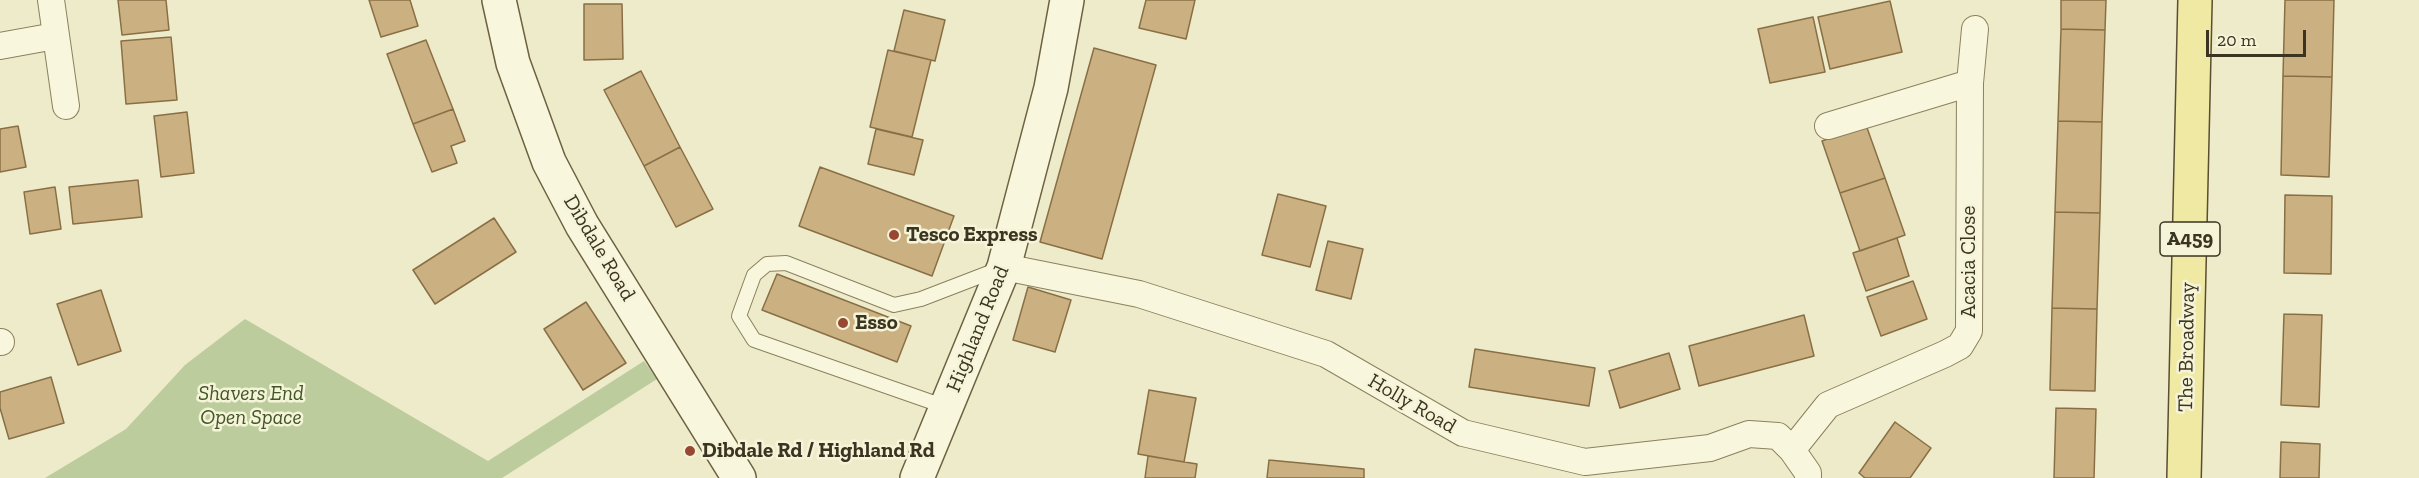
<!DOCTYPE html>
<style>
body{margin:0}
#map{position:relative;width:2419px;height:478px;overflow:hidden;background:#eeebca;font-family:"Zilla Slab",serif}
canvas{display:block}
.scale{position:absolute;left:2206px;top:30px;width:100px;height:27px;box-sizing:border-box;border:3px solid #3b3421;border-top:0;padding-left:8px;font-size:18px;line-height:21px;white-space:nowrap;color:#3b3421;-webkit-text-stroke:4px #f5f4d9;paint-order:stroke}
</style>
<div id="map">
<canvas width="2419" height="478"></canvas>
<div class="scale">20 m</div>
</div>
<script>
const context = document.querySelector('canvas').getContext('2d');
context.lineJoin = 'round';
function paint(path, color) { context.fillStyle = color; context.fill(path, 'evenodd'); }
const poly = rows => new Path2D(rows.map(r => 'M' + r).join(''));
function strokePath(path, color, width, dash) { context.strokeStyle = color; context.lineWidth = width; context.lineCap = dash ? 'butt' : 'round'; context.setLineDash(dash || []); context.stroke(path); }
function write(font, color, halo, rows, align = 'center') {
  context.font = font + ' "Zilla Slab",serif'; context.lineWidth = 5; context.setLineDash([]); context.textBaseline = 'middle'; context.strokeStyle = halo; context.fillStyle = color; for (const [text, x, y, turn = 0] of rows) {
    context.save(); context.translate(x, y); context.rotate((+turn || 0) * Math.PI / 180); context.textAlign = isNaN(turn) ? turn : align; if (halo) context.strokeText(text, 0, 0); context.fillText(text, 0, 0); context.restore();
  }
}
const green = poly([
 [245,319,488,461,644,361,657,379,502,478,45,478,126,429,185,365]
]);
const building = poly([
 [118,0,166,0,169,30,122,35,118,0],
 [369,0,410,0,418,26,381,37,369,0],
 [1146,0,1195,0,1186,39,1139,28,1146,0],
 [2061,0,2106,0,2105,30,2061,29,2061,0],
 [2285,0,2334,0,2332,77,2283,76,2285,0],
 [1890,1,1902,52,1830,69,1818,17,1890,1],
 [584,4,622,4,623,59,584,60,584,4],
 [904,10,945,20,935,61,894,51,904,10],
 [1813,17,1825,72,1770,83,1758,29,1813,17],
 [2061,29,2105,30,2102,122,2058,121,2061,29],
 [171,37,177,100,126,104,121,41,171,37],
 [426,40,453,109,413,124,387,54,426,40],
 [1094,48,1156,65,1102,259,1040,242,1094,48],
 [888,50,931,60,912,137,870,127,888,50],
 [641,71,680,147,644,166,604,90,641,71],
 [2283,76,2332,77,2329,177,2281,175,2283,76],
 [453,109,465,141,451,146,457,163,432,172,413,124,453,109],
 [187,112,194,173,161,177,154,116,187,112],
 [2058,121,2102,122,2100,213,2055,212,2058,121],
 [1866,125,1885,178,1840,193,1822,141,1866,125],
 [18,126,26,167,0,172,0,129,18,126],
 [876,129,923,140,914,175,868,164,876,129],
 [680,147,713,209,676,227,644,166,680,147],
 [820,167,954,216,932,276,799,226,820,167],
 [1885,178,1905,235,1860,251,1840,193,1885,178],
 [138,180,142,217,73,224,69,187,138,180],
 [55,187,61,229,30,234,24,192,55,187],
 [1278,194,1326,206,1310,267,1262,255,1278,194],
 [2285,195,2332,196,2331,274,2284,273,2285,195],
 [2055,212,2100,213,2097,309,2052,308,2055,212],
 [494,218,516,252,435,304,413,270,494,218],
 [1897,238,1909,276,1866,291,1853,253,1897,238],
 [1328,241,1363,249,1351,299,1316,290,1328,241],
 [777,274,911,326,897,362,762,310,777,274],
 [1913,281,1927,319,1881,336,1867,297,1913,281],
 [1028,287,1071,300,1055,352,1013,340,1028,287],
 [101,290,121,351,78,365,57,304,101,290],
 [586,302,626,363,583,390,544,329,586,302],
 [2052,308,2097,309,2095,391,2050,390,2052,308],
 [2284,314,2322,315,2319,407,2281,405,2284,314],
 [1804,315,1814,356,1699,386,1689,346,1804,315],
 [1475,349,1595,368,1589,406,1469,387,1475,349],
 [1669,353,1680,389,1620,408,1609,371,1669,353],
 [51,377,64,423,9,439,0,408,0,392,51,377],
 [1149,390,1196,398,1184,462,1138,454,1149,390],
 [2056,408,2096,409,2094,478,2054,478,2056,408],
 [1895,422,1931,448,1910,478,1865,478,1859,473,1895,422],
 [2281,442,2320,444,2319,478,2280,478,2281,442],
 [1148,456,1197,464,1195,478,1145,478,1148,456],
 [1269,460,1364,469,1364,478,1267,478,1269,460]
]);
const lane = poly([
 [946,407,754,340,739,316,754,275,767,264,786,263,894,305,921,299,999,269]
]);
const street = poly([
 [51,0,66,106],
 [0,46,55,36],
 [1970,83,1975,29],
 [1004,267,1139,294,1326,354,1463,433,1585,462,1710,448,1749,434,1778,436,1792,450,1808,473,1808,478],
 [0,342,1,342],
 [1792,450,1828,405,1945,354,1960,346,1969,331,1970,83,1828,126]
]);
const secondary = poly([
 [499,0,513,63,549,162,582,225,739,478],
 [917,478,1004,267,1051,88,1067,0]
]);
const primary = poly([
 [2184,478,2195,0]
]);
const markers = [
 [894,235,6,"#984730"],
 [843,323,6,"#984730"],
 [690,451,6,"#984730"]
];
const shields = [
 [2190,239,60]
];
const shieldNames = [
 ["A459",2190,239]
];
const poiNames = [
 ["Tesco Express",906,235],
 ["Esso",855,323],
 ["Dibdale Rd / Highland Rd",702,451]
];
const streetNames = [
 ["Dibdale Road",599,248,59],
 ["Acacia Close",1969,262,-90],
 ["Highland Road",978,329,-68],
 ["The Broadway",2187,347,-89],
 ["Holly Road",1412,404,30]
];
const parkNames = [
 ["Shavers End",251,394],
 ["Open Space",251,418]
];
paint(green, '#bccc9d');
paint(building, '#cbb181');
strokePath(building, '#896f45', 1.5);
strokePath(lane, '#8a805e', 16);
strokePath(street, '#8a805e', 28);
strokePath(secondary, '#6c6141', 36);
strokePath(primary, '#594d32', 36);
strokePath(lane, '#f8f7dd', 14);
strokePath(street, '#f8f7dd', 26);
strokePath(secondary, '#f8f7dd', 33);
strokePath(primary, '#efe9a4', 33);
for (const [x, y, r, color] of markers) { const dot = new Path2D(); dot.arc(x, y, r, 0, 2 * Math.PI); context.fillStyle = color; context.fill(dot); strokePath(dot, '#f5f4d9', 2); }
for (const [x, y, w] of shields) { const box = new Path2D(); box.roundRect(x - w / 2, y - 17, w, 34, 4.5); context.fillStyle = '#f5f4d9'; context.fill(box); strokePath(box, '#3b3421', 1.5); }
write('bold 20px', '#3b3421', null, shieldNames);
write('bold 21px', '#3b3421', '#f5f4d9', poiNames, 'left');
write('21px', '#3b3421', '#f5f4d9', streetNames);
write('italic 21px', '#415728', '#f5f4d9', parkNames);
</script>
